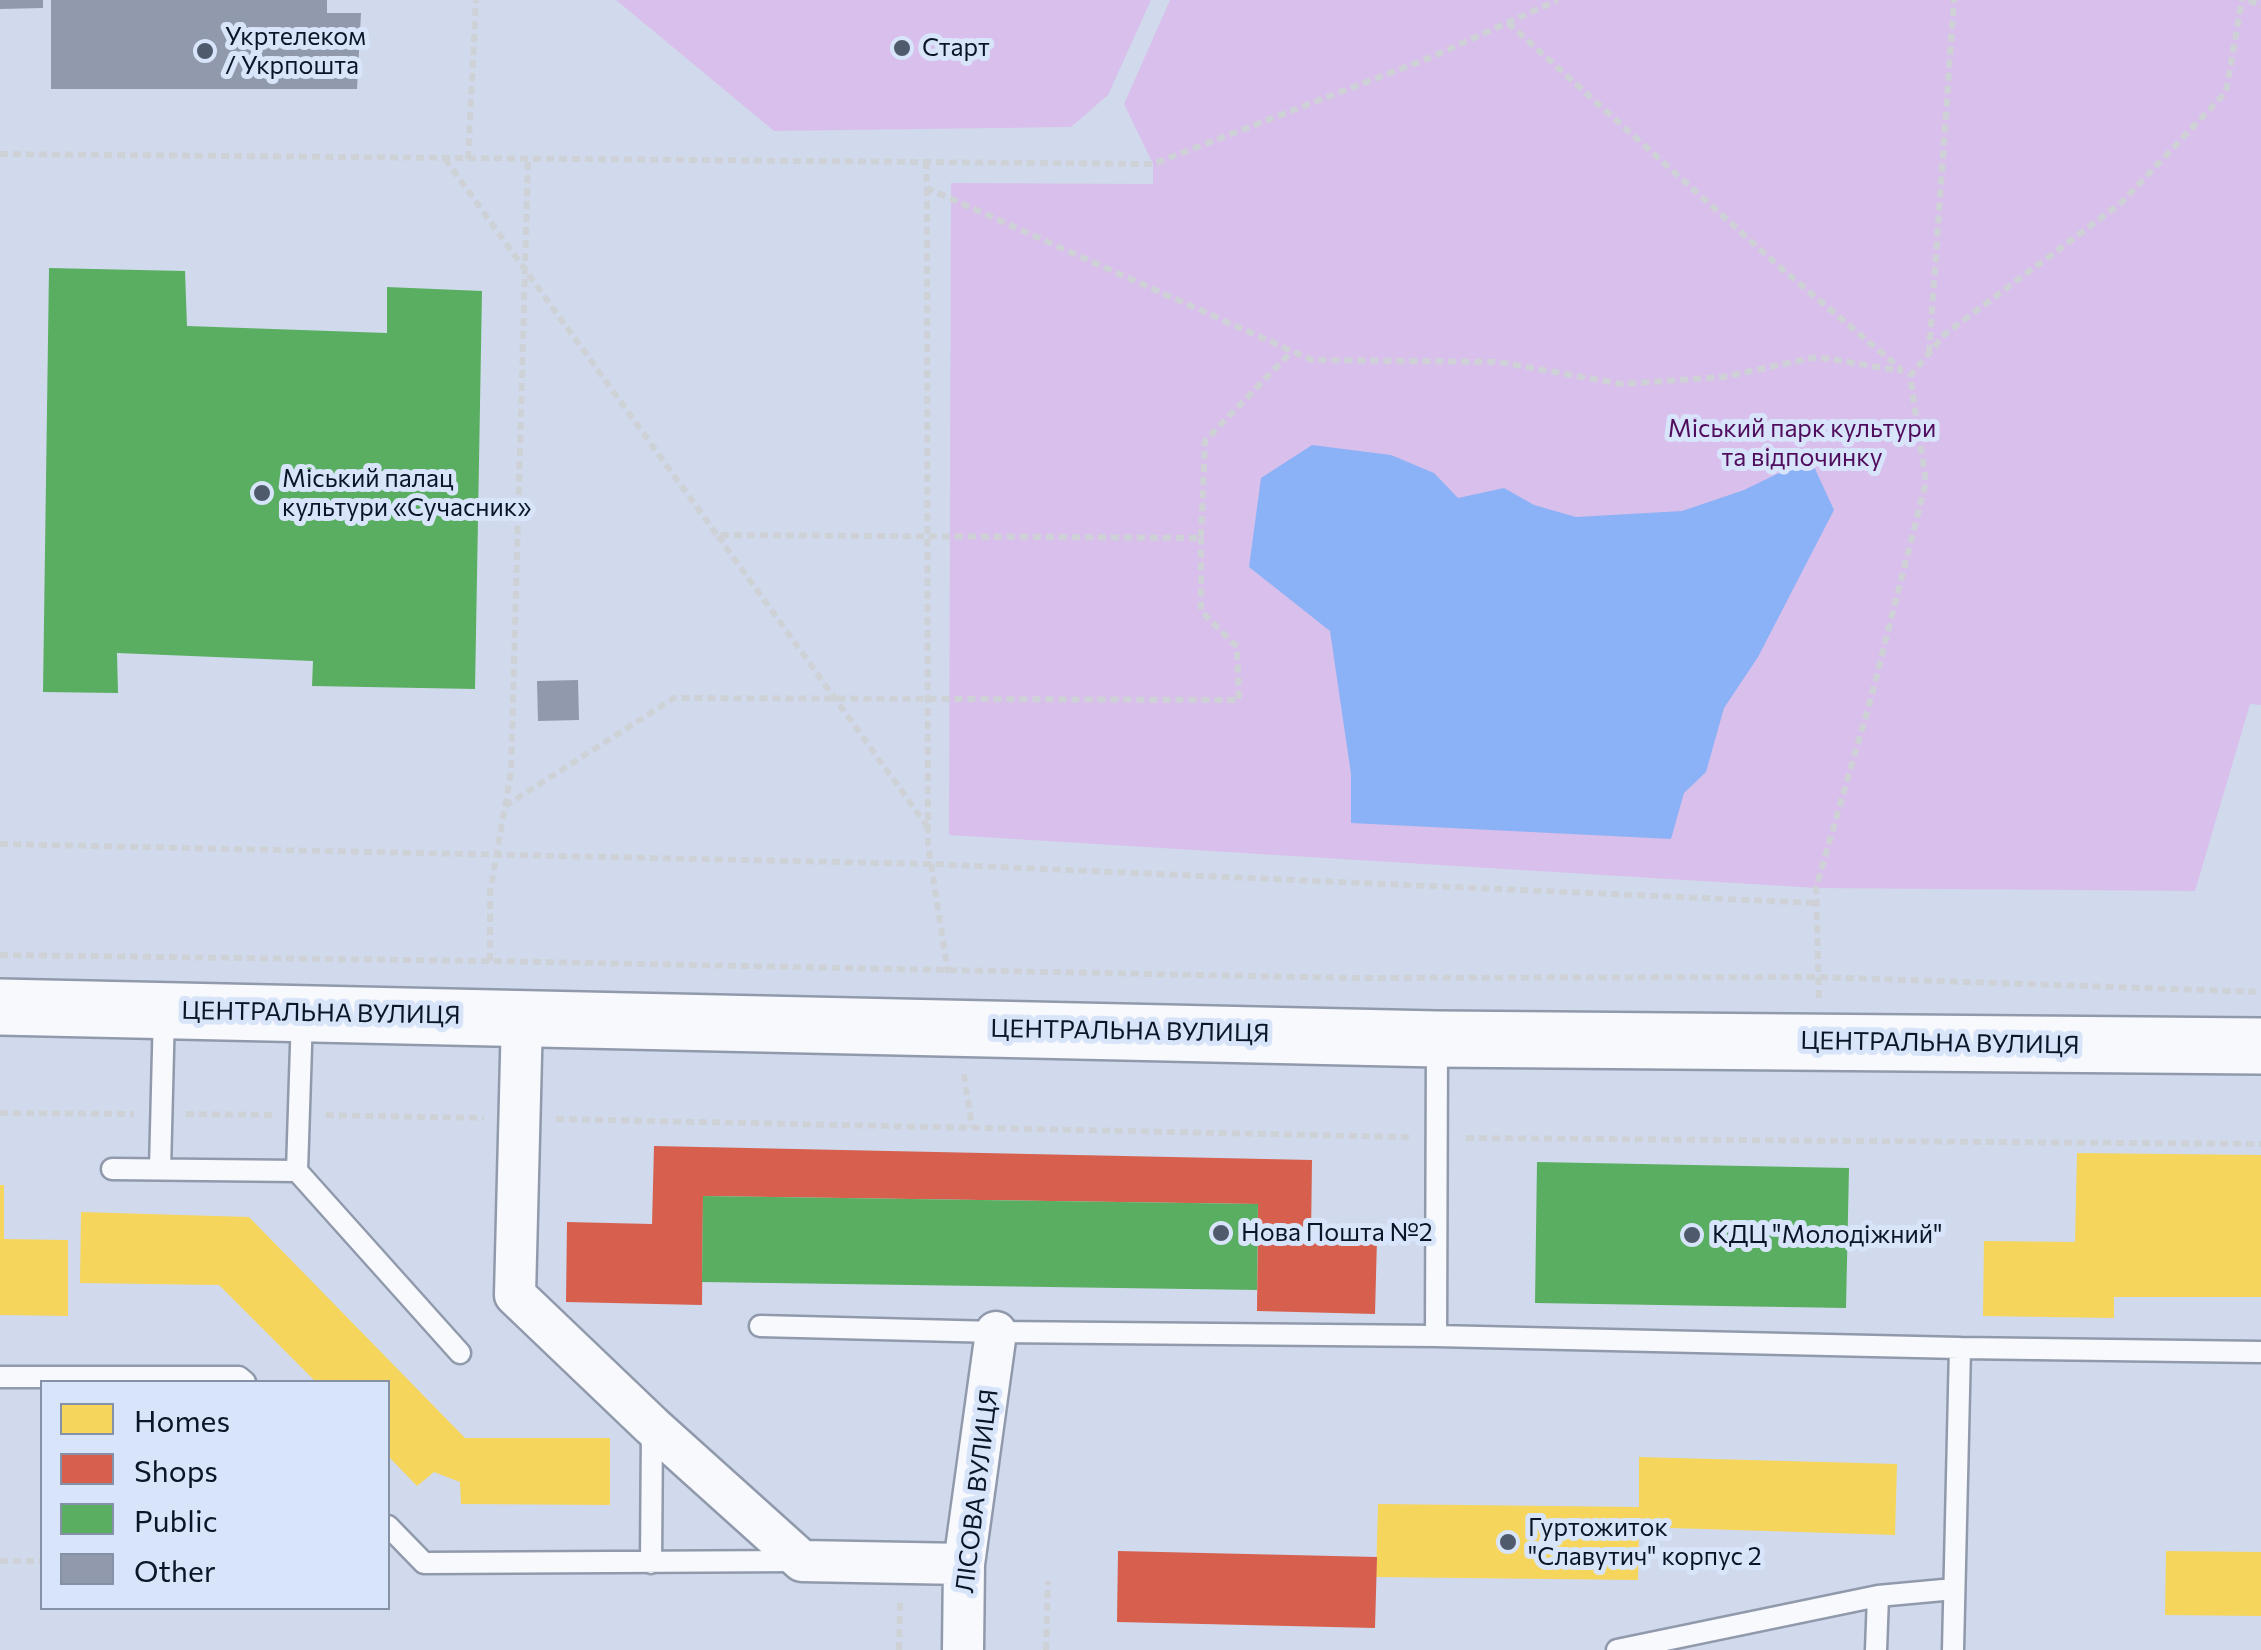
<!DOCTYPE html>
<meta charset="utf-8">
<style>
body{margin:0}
#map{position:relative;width:2261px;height:1650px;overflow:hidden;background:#d0daec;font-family:Commissioner,sans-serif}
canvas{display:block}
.legend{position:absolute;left:40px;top:1380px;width:350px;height:230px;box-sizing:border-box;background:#d7e4fa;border:2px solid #8591a6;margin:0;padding:12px 18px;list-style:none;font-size:30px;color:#0a1528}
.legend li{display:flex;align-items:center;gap:20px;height:50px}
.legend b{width:50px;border:2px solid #8591a6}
</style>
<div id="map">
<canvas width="2261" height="1650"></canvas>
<ul class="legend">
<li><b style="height:28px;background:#f6d55c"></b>Homes</li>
<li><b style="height:28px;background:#d6604d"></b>Shops</li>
<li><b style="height:28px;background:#5aae61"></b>Public</li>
<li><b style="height:28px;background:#919aac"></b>Other</li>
</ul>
</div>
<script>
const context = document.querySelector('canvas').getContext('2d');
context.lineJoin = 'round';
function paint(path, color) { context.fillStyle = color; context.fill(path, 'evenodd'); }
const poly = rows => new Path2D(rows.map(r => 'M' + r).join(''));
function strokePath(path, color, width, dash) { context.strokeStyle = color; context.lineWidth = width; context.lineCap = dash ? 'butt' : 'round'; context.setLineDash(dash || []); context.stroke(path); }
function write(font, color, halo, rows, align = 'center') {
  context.font = font + ' Commissioner,sans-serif'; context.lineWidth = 10; context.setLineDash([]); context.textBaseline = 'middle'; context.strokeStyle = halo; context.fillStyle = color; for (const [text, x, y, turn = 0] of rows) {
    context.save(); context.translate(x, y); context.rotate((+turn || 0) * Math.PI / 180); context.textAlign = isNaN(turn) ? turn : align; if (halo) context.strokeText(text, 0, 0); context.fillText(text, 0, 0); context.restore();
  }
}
const green = poly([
 [616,0,1151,0,1108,95,1071,127,774,131],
 [1170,0,2261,0,2261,705,2250,704,2195,891,1816,888,949,835,951,183,1153,184,1153,164,1124,104]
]);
const water = poly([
 [1312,445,1391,455,1434,473,1458,498,1504,488,1534,505,1576,517,1682,511,1744,490,1810,458,1834,510,1758,657,1724,708,1706,772,1684,793,1671,839,1351,823,1351,774,1330,631,1249,567,1261,478]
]);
const homes = poly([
 [2077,1153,2261,1155,2261,1297,2114,1297,2114,1318,1983,1316,1984,1241,2075,1242],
 [0,1185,4,1185,4,1239,68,1240,68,1316,0,1315],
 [81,1212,249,1217,465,1438,610,1438,610,1505,461,1504,460,1482,434,1472,417,1486,388,1456,388,1382,316,1382,219,1285,80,1283],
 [1639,1457,1897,1464,1895,1535,1639,1527,1638,1580,1376,1577,1378,1504,1639,1507],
 [2166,1551,2261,1552,2261,1616,2165,1615]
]);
const shops = poly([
 [654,1146,1312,1160,1311,1237,1377,1238,1375,1314,1257,1311,1258,1204,703,1196,702,1305,566,1302,567,1222,652,1224],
 [1118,1551,1377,1557,1375,1628,1117,1622]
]);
const public = poly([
 [49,268,185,271,187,326,387,333,387,287,482,291,475,689,312,686,313,661,117,653,118,693,43,692],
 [1537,1162,1849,1168,1846,1308,1535,1303],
 [703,1196,1258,1204,1257,1290,702,1282]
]);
const building = poly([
 [0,0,43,0,43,8,0,9],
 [51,0,327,0,327,13,361,13,357,89,51,89],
 [578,680,579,720,538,721,537,681]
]);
const path = poly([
 [2249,0,2261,6],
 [1508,23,1782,269,1901,369],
 [0,154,1153,164,1429,58,1558,0],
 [445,159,717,535,1201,538,1205,441,1292,351],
 [468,159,476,0],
 [926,161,927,188,1312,360,1499,362,1622,384,1723,377,1817,357,1903,371],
 [927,188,928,845,948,973],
 [1929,353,1954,0],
 [718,536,927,826],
 [505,806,674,698,1239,700,1237,647,1201,611,1201,538],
 [0,844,931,864,1816,903],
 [0,955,490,961,1353,978,1819,977,2261,992],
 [490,961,490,892,511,772,528,160],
 [1819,998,1816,888,1871,698,1926,482,1910,376,1945,334,2121,203,2226,92,2242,0],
 [964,1074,972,1127],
 [0,1113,134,1114],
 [186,1114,274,1115],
 [326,1115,484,1118],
 [556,1119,1409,1137],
 [1466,1138,2261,1144],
 [0,1561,42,1561],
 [899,1650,900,1601],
 [1046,1650,1048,1581]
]);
const lane = poly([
 [112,1169,297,1171,460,1353],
 [160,1169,164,1012],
 [297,1171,302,1015],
 [760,1326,996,1332,1436,1336,1960,1348,2261,1352],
 [1436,1336,1437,1041],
 [0,1377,239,1377,245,1382],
 [388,1526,424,1563,800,1561],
 [651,1563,652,1428],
 [1617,1650,1878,1596,1954,1589],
 [1876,1650,1878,1596],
 [1953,1650,1960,1348]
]);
const street = poly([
 [522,1017,515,1295,652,1426,802,1561,964,1564],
 [963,1650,964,1564,996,1332]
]);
const secondary = poly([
 [0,1007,1437,1039,2261,1046]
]);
const markers = [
 [902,48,10,"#4f5a6d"],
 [205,51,10,"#4f5a6d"],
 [262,493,10,"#4f5a6d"],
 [1221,1233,10,"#4f5a6d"],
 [1692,1235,10,"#4f5a6d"],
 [1508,1542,10,"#4f5a6d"]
];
const poiNames = [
 ["Укртелеком",225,37],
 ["/ Укрпошта",225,66],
 ["Старт",922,48],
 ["Міський палац",282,479],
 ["культури «Сучасник»",282,508],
 ["Нова Пошта №2",1241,1233],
 ["КДЦ \"Молодіжний\"",1712,1235],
 ["Гуртожиток",1528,1528],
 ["\"Славутич\" корпус 2",1528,1557]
];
const parkNames = [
 ["Міський парк культури",1802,429],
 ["та відпочинку",1802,458]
];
const streetNames = [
 ["ЦЕНТРАЛЬНА ВУЛИЦЯ",321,1013,1],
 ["ЦЕНТРАЛЬНА ВУЛИЦЯ",1130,1031,1],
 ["ЦЕНТРАЛЬНА ВУЛИЦЯ",1940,1043,1],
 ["ЛІСОВА ВУЛИЦЯ",977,1491,-83]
];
paint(green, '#d9bfeb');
paint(water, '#8bb2f6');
paint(homes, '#f6d55c');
paint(shops, '#d6604d');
paint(public, '#5aae61');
paint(building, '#919aac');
strokePath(lane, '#909aac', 25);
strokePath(street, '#909aac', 45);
strokePath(secondary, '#909aac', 60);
strokePath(path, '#ced2d7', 6, [8, 5]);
strokePath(lane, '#f8f9fc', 20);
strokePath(street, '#f8f9fc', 40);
strokePath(secondary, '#f8f9fc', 55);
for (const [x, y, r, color] of markers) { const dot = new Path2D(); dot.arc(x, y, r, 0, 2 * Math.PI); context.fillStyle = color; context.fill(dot); strokePath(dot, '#d7e4fa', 4); }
write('25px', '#0a1528', '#d7e4fa', poiNames, 'left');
write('25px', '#510d5d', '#d7e4fa', parkNames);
write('25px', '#0a1528', '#d7e4fa', streetNames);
</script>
